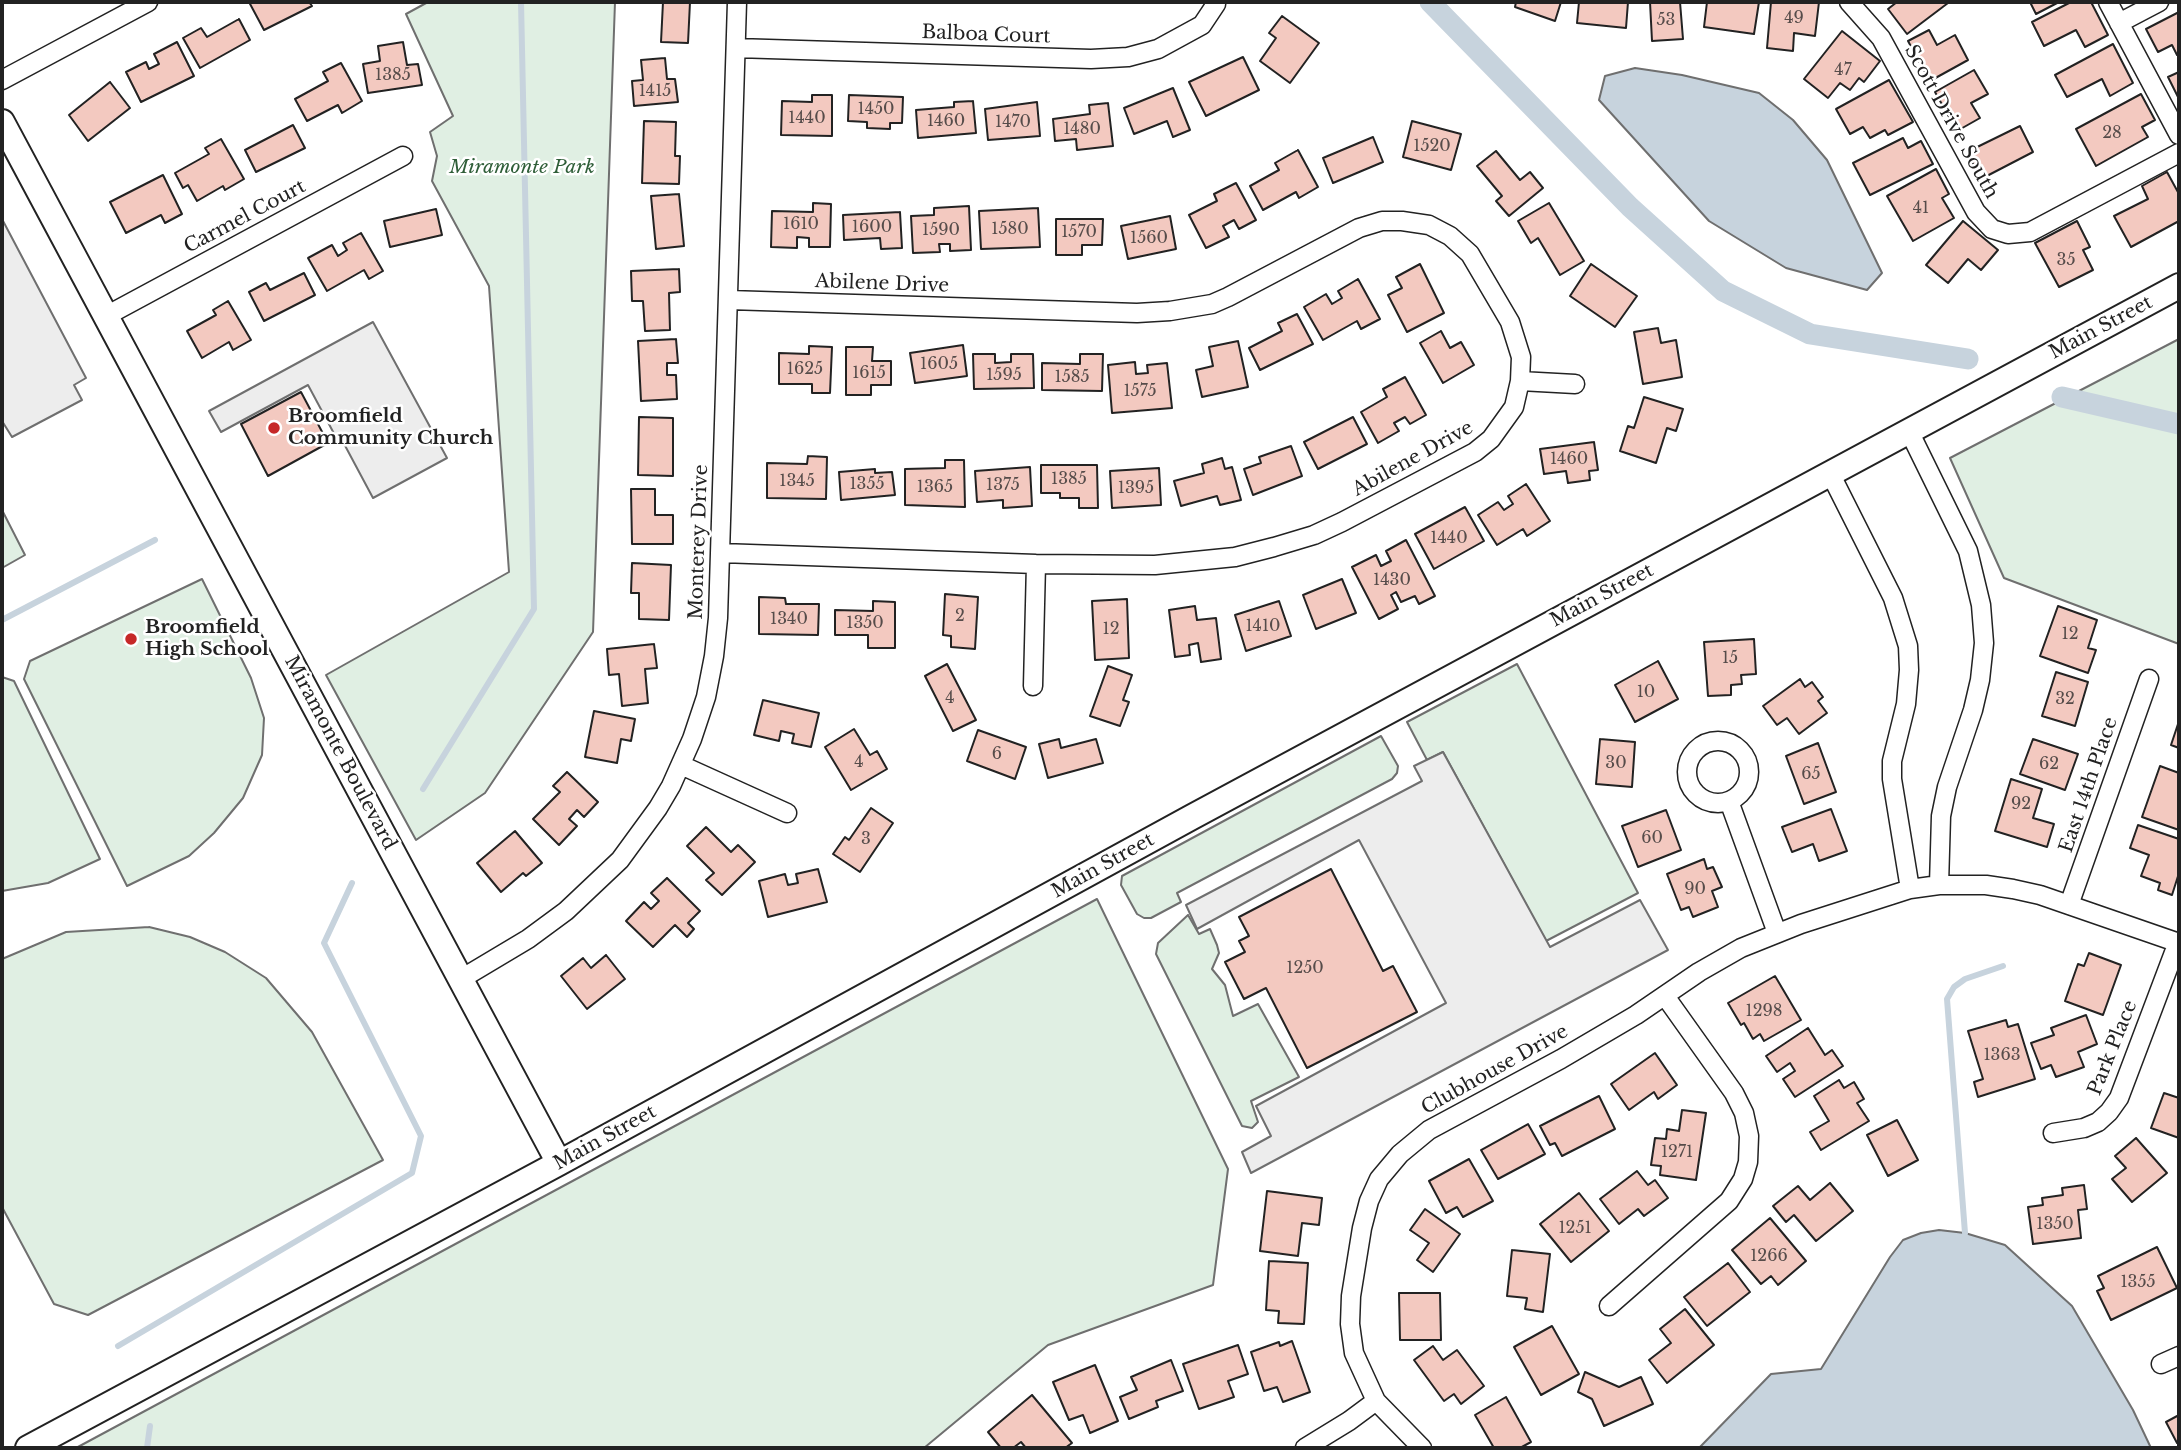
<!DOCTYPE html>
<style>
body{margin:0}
#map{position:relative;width:2181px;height:1450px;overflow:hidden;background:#fff;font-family:"Libre Baskerville",serif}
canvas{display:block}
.frame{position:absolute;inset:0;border:4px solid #222;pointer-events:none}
</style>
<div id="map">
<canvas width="2181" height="1450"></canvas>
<div class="frame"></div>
</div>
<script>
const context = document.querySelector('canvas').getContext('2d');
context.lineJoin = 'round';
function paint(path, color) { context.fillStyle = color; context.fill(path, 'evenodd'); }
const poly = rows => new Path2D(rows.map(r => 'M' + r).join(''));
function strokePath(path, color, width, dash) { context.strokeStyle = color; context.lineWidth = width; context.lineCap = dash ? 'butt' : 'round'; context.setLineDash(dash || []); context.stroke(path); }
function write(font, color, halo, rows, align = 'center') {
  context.font = font + ' "Libre Baskerville",serif'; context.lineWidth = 5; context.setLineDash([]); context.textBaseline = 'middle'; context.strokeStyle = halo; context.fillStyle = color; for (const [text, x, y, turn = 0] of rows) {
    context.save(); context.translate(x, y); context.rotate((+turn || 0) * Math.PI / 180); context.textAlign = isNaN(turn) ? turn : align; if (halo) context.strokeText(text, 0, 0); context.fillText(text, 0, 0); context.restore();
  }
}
const green = poly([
 [428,2,615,2,593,632,485,793,416,840,326,675,509,572,489,286,432,181,437,156,430,132,453,116,406,14,428,2],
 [2179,339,2179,644,2004,578,1950,458,2179,339],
 [2,510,25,555,2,568,2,510],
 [202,579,251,678,264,718,262,755,243,798,214,833,189,856,127,886,24,679,30,661,202,579],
 [1517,664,1638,893,1546,941,1443,752,1427,760,1407,722,1517,664],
 [2,677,14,681,100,859,48,883,2,891,2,677],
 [1381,736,1398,766,1397,773,1392,779,1177,893,1181,902,1151,918,1144,918,1137,914,1121,885,1122,876,1381,736],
 [1097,899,1228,1169,1213,1285,1048,1345,924,1448,76,1448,1097,899],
 [1188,915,1199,934,1210,929,1217,945,1219,953,1212,969,1225,985,1233,1016,1258,1004,1299,1077,1251,1101,1258,1122,1252,1128,1242,1126,1156,954,1158,943,1188,915],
 [149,927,190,937,225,952,266,978,312,1032,383,1160,88,1315,54,1304,2,1207,2,959,66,932,149,927]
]);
const parking = poly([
 [2,219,86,378,74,385,82,400,12,437,2,421,2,219],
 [373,322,447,458,373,498,342,440,338,441,308,385,221,432,209,411,373,322],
 [1443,752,1550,947,1640,900,1668,950,1251,1173,1242,1152,1271,1136,1256,1106,1446,1003,1359,840,1197,929,1186,905,1422,781,1414,766,1443,752]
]);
const water = poly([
 [1635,68,1682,75,1759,93,1793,120,1827,160,1882,273,1867,290,1786,268,1709,221,1599,100,1605,76,1635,68],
 [1939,1230,1965,1233,2005,1245,2072,1306,2133,1410,2151,1448,1699,1448,1771,1374,1821,1369,1890,1257,1903,1240,1921,1233,1939,1230]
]);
const stream = poly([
 [2,620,155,540],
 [423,789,534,609,521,2],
 [1965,1233,1947,999,1954,987,1965,979,2003,966],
 [118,1346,412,1173,421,1136,324,943,352,883],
 [147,1448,150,1426]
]);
const canal = poly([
 [1430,2,1630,207,1723,291,1810,334,1968,359],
 [2062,397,2179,424]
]);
const building = poly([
 [249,2,309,2,312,6,264,30,249,2],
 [663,2,690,2,688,43,661,42,663,2],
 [1516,2,1561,2,1555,21,1515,7,1516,2],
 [1579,2,1628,2,1626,28,1577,23,1579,2],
 [1650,2,1680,2,1683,39,1652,41,1650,2],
 [1707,2,1759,2,1754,34,1704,27,1707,2],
 [1771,2,1819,2,1815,36,1794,33,1793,51,1767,48,1771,2],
 [1897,2,1948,2,1948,3,1907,34,1888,9,1897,2],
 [2030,2,2059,2,2036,14,2030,2],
 [2071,2,2091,2,2108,35,2085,47,2076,30,2044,46,2032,22,2071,2],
 [2179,12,2179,54,2177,55,2172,45,2158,52,2146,29,2179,12],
 [1282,16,1319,43,1290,83,1260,61,1276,38,1269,33,1282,16],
 [239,19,250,40,200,68,183,38,201,28,207,37,239,19],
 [1929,30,1937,45,1955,35,1968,60,1930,81,1908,41,1929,30],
 [1842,31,1880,61,1864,82,1859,78,1850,90,1840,83,1828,98,1804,79,1842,31],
 [177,42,194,76,141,102,126,72,146,62,149,69,159,64,154,54,177,42],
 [403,42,407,65,418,64,422,85,368,93,363,64,380,61,378,46,403,42],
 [2113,44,2133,83,2110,96,2102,79,2067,97,2055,75,2113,44],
 [1243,57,1259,90,1206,116,1189,82,1243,57],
 [665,58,667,79,675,79,678,102,634,106,632,81,643,80,641,60,665,58],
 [341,63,362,101,342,113,338,105,307,121,295,99,328,81,323,72,341,63],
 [1974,70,1988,94,1971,103,1980,118,1957,131,1935,92,1974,70],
 [2179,72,2179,99,2168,77,2179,72],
 [1889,80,1913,122,1888,135,1885,130,1870,138,1863,127,1850,134,1836,109,1889,80],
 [110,82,130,108,88,141,69,115,110,82],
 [1173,88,1190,130,1173,137,1167,121,1134,134,1124,108,1173,88],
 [2141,94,2155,120,2142,127,2148,137,2096,166,2076,129,2141,94],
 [812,95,832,95,832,136,781,135,782,101,812,102,812,95],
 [849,95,903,97,902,123,890,123,890,129,867,128,867,122,848,121,849,95],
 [973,101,976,133,918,138,916,110,954,107,954,102,973,101],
 [1037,102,1040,136,988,140,985,109,1037,102],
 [1108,103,1113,146,1077,150,1076,139,1055,141,1053,119,1090,114,1089,105,1108,103],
 [644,121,676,122,675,156,680,156,679,184,642,183,644,121],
 [1412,121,1461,134,1451,170,1403,157,1412,121],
 [293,125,305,148,256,172,245,150,293,125],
 [2020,126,2033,152,1981,179,1967,152,2020,126],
 [1373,137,1383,162,1333,183,1323,158,1373,137],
 [1903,138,1908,148,1921,141,1933,164,1870,195,1853,163,1903,138],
 [221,139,244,179,225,190,223,186,197,201,188,185,183,188,175,173,209,154,205,148,221,139],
 [1298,150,1318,187,1299,198,1296,192,1263,210,1250,186,1279,170,1275,163,1298,150],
 [1496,151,1520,180,1530,172,1543,188,1509,216,1496,201,1502,196,1477,166,1496,151],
 [1936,169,1949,194,1942,198,1954,218,1913,241,1887,196,1936,169],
 [2167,172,2179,194,2179,221,2131,247,2114,216,2148,199,2142,186,2167,172],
 [163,175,182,214,165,223,161,215,126,233,110,202,163,175],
 [1236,183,1256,220,1239,229,1234,220,1223,226,1229,237,1206,248,1189,215,1217,201,1214,194,1236,183],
 [679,194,684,246,656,249,651,196,679,194],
 [813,203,831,204,830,247,809,247,809,238,797,237,797,248,771,247,772,211,813,212,813,203],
 [1549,203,1584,261,1560,275,1538,238,1531,243,1518,221,1549,203],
 [969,206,971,250,950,251,950,244,939,244,940,252,913,253,911,216,934,215,934,208,969,206],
 [1038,208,1040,247,981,249,979,211,1038,208],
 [436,209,442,235,390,247,384,221,436,209],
 [900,212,902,248,881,249,880,238,844,240,843,215,900,212],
 [1170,216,1176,249,1128,259,1121,226,1170,216],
 [1056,219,1103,219,1102,245,1082,245,1082,255,1056,255,1056,219],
 [1963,221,1998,250,1981,270,1968,259,1948,283,1926,265,1963,221],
 [2077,221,2090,247,2083,250,2093,270,2059,287,2035,243,2077,221],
 [361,233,383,271,369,279,364,270,327,291,308,258,332,245,338,256,347,250,343,243,361,233],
 [1420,264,1444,313,1407,332,1388,295,1402,288,1396,277,1420,264],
 [1591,264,1637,296,1615,327,1570,296,1591,264],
 [679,269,680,292,669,293,670,330,645,331,643,301,632,301,631,271,679,269],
 [304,273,315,295,264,321,249,292,266,283,270,290,304,273],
 [1358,279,1380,319,1361,329,1357,321,1323,340,1304,307,1326,294,1332,304,1342,298,1338,291,1358,279],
 [228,301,251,340,233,350,229,342,202,358,187,331,216,315,213,310,228,301],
 [1297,314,1313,344,1260,370,1249,348,1282,331,1278,323,1297,314],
 [1658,328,1661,343,1676,340,1682,377,1643,384,1634,332,1658,328],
 [1441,331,1450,348,1461,342,1474,365,1443,383,1420,343,1441,331],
 [676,339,678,363,667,363,667,375,676,375,677,399,641,401,638,341,676,339],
 [1238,341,1248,387,1202,397,1196,370,1213,366,1209,347,1238,341],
 [963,345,967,376,915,383,910,353,963,345],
 [809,346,832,347,830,393,812,393,812,384,779,384,779,353,809,354,809,346],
 [846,347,873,347,872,361,891,361,891,385,871,385,871,395,846,395,846,347],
 [973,354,995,354,995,363,1011,362,1011,354,1033,354,1034,388,974,389,973,354],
 [1080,354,1103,354,1102,391,1042,390,1042,363,1080,364,1080,354],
 [1135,362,1136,374,1148,373,1147,365,1167,363,1172,408,1112,413,1108,365,1135,362],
 [1405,377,1426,415,1410,424,1405,417,1394,423,1399,431,1378,443,1361,412,1387,397,1383,389,1405,377],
 [301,392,328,443,268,476,241,424,301,392],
 [1644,397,1683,409,1676,431,1667,428,1656,463,1620,451,1628,426,1634,428,1644,397],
 [639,417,673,418,673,476,638,475,639,417],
 [1353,417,1367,444,1318,469,1304,442,1353,417],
 [1594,442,1598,470,1589,471,1590,480,1568,483,1566,471,1544,474,1540,449,1594,442],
 [1291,446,1302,476,1253,495,1244,469,1261,463,1259,457,1291,446],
 [808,456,827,457,826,499,767,498,767,463,807,464,808,456],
 [1222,458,1225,469,1232,467,1241,500,1220,505,1217,496,1181,506,1174,481,1204,473,1202,464,1222,458],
 [945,460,964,460,965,507,905,505,905,469,945,468,945,460],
 [1041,465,1097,465,1098,508,1079,508,1079,498,1060,498,1060,493,1041,493,1041,465],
 [1030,467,1032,506,1003,508,1003,500,977,502,975,471,1030,467],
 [1159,468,1161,505,1112,508,1110,471,1159,468],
 [875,469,875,473,892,472,895,495,841,500,839,472,875,469],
 [1526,484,1550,521,1527,536,1523,529,1497,545,1478,515,1498,502,1504,510,1513,504,1508,496,1526,484],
 [631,489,655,489,655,515,673,515,673,544,632,544,631,489],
 [1465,507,1484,541,1434,569,1415,534,1465,507],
 [1406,540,1435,596,1419,604,1415,596,1401,602,1396,592,1391,595,1398,609,1379,619,1352,567,1376,555,1381,566,1391,561,1386,551,1406,540],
 [632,563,671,565,669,620,639,619,639,593,631,593,632,563],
 [1342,579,1356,613,1316,629,1303,595,1342,579],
 [945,594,978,597,975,649,951,647,951,636,943,635,945,594],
 [759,597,785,598,786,604,819,604,818,635,759,634,759,597],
 [1127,599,1129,658,1095,660,1092,601,1127,599],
 [873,601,895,602,895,648,868,648,868,635,835,635,835,610,873,611,873,601],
 [1279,601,1291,636,1246,651,1235,615,1279,601],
 [1195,606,1197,620,1216,618,1221,659,1201,662,1198,643,1189,645,1190,655,1175,657,1169,610,1195,606],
 [2058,606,2097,620,2088,648,2096,650,2088,673,2040,656,2058,606],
 [1754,639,1756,674,1741,675,1742,684,1731,685,1731,695,1708,696,1704,642,1754,639],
 [654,644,657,668,645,669,648,703,622,706,619,674,609,675,607,649,654,644],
 [1658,661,1678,699,1635,722,1615,685,1658,661],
 [947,664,976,720,953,731,925,676,947,664],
 [1108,666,1132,675,1123,700,1129,702,1120,726,1090,716,1108,666],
 [2056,672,2088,682,2075,726,2042,716,2056,672],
 [1800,679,1805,687,1812,682,1823,697,1818,701,1827,713,1799,734,1787,718,1777,725,1763,706,1800,679],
 [763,700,819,713,811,747,792,743,794,734,781,731,779,741,754,735,763,700],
 [594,711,635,719,631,741,621,739,617,763,585,757,594,711],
 [2179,721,2179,748,2171,745,2179,721],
 [854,729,870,755,877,751,887,769,851,790,825,747,854,729],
 [978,730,1026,747,1015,779,967,761,978,730],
 [1059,739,1061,748,1096,739,1103,763,1048,778,1039,744,1059,739],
 [1600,739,1635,742,1632,787,1596,784,1600,739],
 [2033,739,2078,754,2065,790,2020,774,2033,739],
 [1818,743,1836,792,1804,804,1786,756,1818,743],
 [2160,766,2179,773,2179,830,2142,817,2160,766],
 [567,772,598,802,584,817,577,810,569,819,577,826,559,845,533,819,560,792,553,786,567,772],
 [2011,779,2042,789,2033,818,2054,824,2047,847,1995,831,2011,779],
 [871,808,893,823,860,872,833,854,845,837,849,840,871,808],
 [1831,809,1847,851,1819,861,1813,844,1792,852,1782,827,1831,809],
 [1666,810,1681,850,1638,867,1622,826,1666,810],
 [2138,825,2179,839,2179,873,2172,895,2158,890,2160,883,2141,876,2149,855,2130,848,2138,825],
 [706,827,731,852,738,845,755,862,722,895,706,880,714,873,687,846,706,827],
 [515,831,542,863,526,876,523,873,501,892,477,863,515,831],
 [1704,859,1707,869,1713,867,1722,887,1712,891,1718,907,1693,917,1689,907,1681,910,1667,874,1704,859],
 [818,869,827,902,768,917,759,881,785,874,788,885,798,883,796,874,818,869],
 [1331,869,1383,971,1393,966,1417,1012,1307,1068,1266,988,1244,999,1225,962,1245,952,1239,941,1249,936,1239,917,1331,869],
 [667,878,700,911,688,923,694,929,687,937,675,925,653,947,626,921,644,902,651,909,659,901,651,893,667,878],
 [2089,953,2121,965,2103,1015,2065,1001,2078,964,2084,966,2089,953],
 [606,955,625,979,587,1009,561,976,583,958,591,968,606,955],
 [1775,976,1801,1020,1764,1041,1760,1034,1753,1039,1744,1023,1741,1025,1728,1003,1775,976],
 [2086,1015,2097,1044,2078,1052,2084,1067,2056,1077,2051,1065,2041,1069,2031,1043,2054,1035,2051,1028,2086,1015],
 [2006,1020,2008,1027,2018,1024,2035,1079,1978,1097,1974,1082,1983,1079,1968,1031,2006,1020],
 [1808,1028,1825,1055,1832,1050,1843,1066,1795,1097,1783,1079,1795,1071,1790,1063,1777,1072,1766,1056,1808,1028],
 [1655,1053,1677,1085,1658,1099,1654,1092,1629,1110,1611,1084,1655,1053],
 [1839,1080,1844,1088,1854,1082,1864,1099,1857,1103,1869,1121,1821,1150,1810,1132,1829,1121,1814,1096,1839,1080],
 [2164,1093,2179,1098,2179,1138,2151,1128,2164,1093],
 [1599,1096,1615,1129,1562,1156,1555,1143,1550,1145,1540,1126,1599,1096],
 [1682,1110,1706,1113,1696,1180,1660,1175,1661,1166,1651,1165,1655,1138,1666,1139,1667,1129,1679,1131,1682,1110],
 [1897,1120,1918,1160,1888,1176,1867,1135,1897,1120],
 [1528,1124,1545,1154,1498,1179,1481,1150,1528,1124],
 [2136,1138,2167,1173,2132,1202,2112,1179,2126,1168,2115,1156,2136,1138],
 [1469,1159,1493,1201,1463,1217,1457,1207,1446,1213,1429,1181,1469,1159],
 [1637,1171,1648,1185,1655,1180,1668,1198,1644,1216,1638,1209,1619,1224,1600,1199,1637,1171],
 [1830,1183,1853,1211,1816,1241,1794,1215,1786,1222,1773,1206,1798,1186,1810,1200,1830,1183],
 [2084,1185,2087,1209,2078,1210,2081,1238,2033,1244,2028,1207,2043,1205,2042,1198,2063,1195,2062,1188,2084,1185],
 [1267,1191,1322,1198,1319,1225,1302,1223,1298,1256,1260,1251,1267,1191],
 [1579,1193,1609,1231,1571,1262,1540,1224,1579,1193],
 [1425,1209,1460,1234,1433,1272,1417,1260,1429,1243,1410,1230,1425,1209],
 [1770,1218,1806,1261,1778,1285,1771,1276,1761,1284,1732,1250,1770,1218],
 [2157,1247,2177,1288,2111,1320,2097,1291,2104,1288,2098,1276,2157,1247],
 [1512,1250,1550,1254,1543,1312,1525,1309,1527,1298,1507,1296,1512,1250],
 [1269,1261,1308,1263,1304,1324,1278,1323,1279,1311,1266,1310,1269,1261],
 [1728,1263,1750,1292,1707,1326,1684,1297,1728,1263],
 [1399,1293,1440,1293,1441,1340,1400,1340,1399,1293],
 [1685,1309,1714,1345,1667,1383,1649,1360,1671,1343,1660,1329,1685,1309],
 [1552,1326,1579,1374,1541,1395,1514,1347,1552,1326],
 [1292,1341,1310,1392,1283,1402,1277,1387,1264,1391,1251,1352,1279,1342,1280,1346,1292,1341],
 [1238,1345,1248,1374,1228,1381,1234,1397,1199,1409,1183,1364,1238,1345],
 [1433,1346,1443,1360,1457,1350,1484,1386,1461,1404,1454,1394,1444,1401,1414,1360,1433,1346],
 [1171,1360,1183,1391,1156,1401,1158,1407,1129,1419,1120,1397,1137,1390,1131,1377,1171,1360],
 [1095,1365,1118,1421,1090,1433,1083,1415,1069,1420,1053,1382,1095,1365],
 [1585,1372,1619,1387,1641,1377,1653,1404,1604,1426,1592,1399,1578,1392,1585,1372],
 [1032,1395,1072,1443,1065,1448,1026,1448,1021,1442,1013,1448,1001,1448,988,1432,1032,1395],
 [1506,1397,1531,1442,1520,1448,1494,1448,1475,1415,1506,1397],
 [2179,1415,2179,1442,2177,1443,2166,1422,2179,1415]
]);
const street = poly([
 [1849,2,1881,38,1976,212,1992,229,2008,234,2030,232,2179,153],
 [2108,2,2179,135],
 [2119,23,2159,2],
 [736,48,1091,59,1128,57,1158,49,1202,25,1216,4],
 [2,80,148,2],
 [106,316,403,156],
 [1520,381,1575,384],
 [1909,431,1968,551,1981,605,1984,643,1980,680,1973,710,1947,787,1941,816,1939,885],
 [1830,473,1893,598,1908,646,1909,670,1906,704,1892,761,1892,779,1910,889],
 [721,553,1036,564,1155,565,1235,557,1274,547,1314,535,1342,522,1475,452,1491,439,1514,407,1520,381,1521,357,1510,322,1470,254,1450,236,1429,225,1402,221,1382,221,1359,228,1228,297,1212,304,1170,311,1137,313,729,300],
 [1033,686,1036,564],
 '1687 772a31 31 0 1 1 62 0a31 31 0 1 1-62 0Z',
 [681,765,787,813],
 [1729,801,1777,933],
 [2069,905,2149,679],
 [461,979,528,939,566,911,620,860,658,808,671,786,692,739,706,697,714,656,718,618,737,2],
 [2053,1133,2084,1128,2098,1122,2109,1112,2119,1098,2178,942],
 [1609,1306,1729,1201,1743,1179,1748,1162,1749,1136,1744,1113,1734,1093,1665,996],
 [2161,1364,2179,1356],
 [1305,1448,1349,1421,1376,1401],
 [1422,1448,1376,1401,1354,1353,1350,1324,1351,1296,1362,1228,1369,1201,1379,1179,1400,1154,1429,1130,1561,1059,1636,1015,1699,972,1741,948,1801,924,1910,889,1939,885,1986,885,2013,889,2040,895,2179,943]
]);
const secondary = poly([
 [2,122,559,1163],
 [28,1448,559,1163,1192,817,2179,286]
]);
const markers = [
 [274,428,7,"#c62828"],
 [131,639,7,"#c62828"]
];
const numberNames = [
 ["49",1794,18],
 ["53",1666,20],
 ["47",1843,70],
 ["1385",393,75],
 ["1415",655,91],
 ["1450",876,109],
 ["1440",807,118],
 ["1460",946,121],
 ["1470",1013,122],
 ["1480",1082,129],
 ["28",2112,133],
 ["1520",1432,146],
 ["41",1921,208],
 ["1610",801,224],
 ["1600",872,227],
 ["1580",1010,229],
 ["1590",941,230],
 ["1570",1079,232],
 ["1560",1149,238],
 ["35",2066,260],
 ["1605",939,364],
 ["1625",805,369],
 ["1615",869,373],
 ["1595",1004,375],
 ["1585",1072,377],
 ["1575",1140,391],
 ["1460",1569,459],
 ["1385",1069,479],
 ["1345",797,481],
 ["1355",867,484],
 ["1375",1003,485],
 ["1365",935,487],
 ["1395",1136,488],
 ["1440",1449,538],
 ["1430",1392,580],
 ["2",960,616],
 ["1340",789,619],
 ["1350",865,623],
 ["1410",1263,626],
 ["12",1111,629],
 ["12",2070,634],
 ["15",1730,658],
 ["10",1646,692],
 ["4",950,698],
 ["32",2065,699],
 ["6",997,754],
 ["4",859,762],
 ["30",1616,763],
 ["62",2049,764],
 ["65",1811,774],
 ["92",2021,804],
 ["60",1652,838],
 ["3",866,839],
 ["90",1695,889],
 ["1250",1305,968],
 ["1298",1764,1011],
 ["1363",2002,1055],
 ["1271",1677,1152],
 ["1350",2055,1224],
 ["1251",1575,1228],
 ["1266",1769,1256],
 ["1355",2138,1282]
];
const streetNames = [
 ["Balboa Court",986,35,2],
 ["Scott Drive South",1951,122,61],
 ["Carmel Court",245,217,-28],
 ["Abilene Drive",882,284,2],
 ["Main Street",2101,328,-28],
 ["Abilene Drive",1413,459,-29],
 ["Monterey Drive",699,542,-88],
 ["Main Street",1602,596,-28],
 ["Miramonte Boulevard",340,753,62],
 ["East 14th Place",2089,785,-71],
 ["Main Street",1103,866,-29],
 ["Park Place",2113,1048,-68],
 ["Clubhouse Drive",1495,1070,-29],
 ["Main Street",605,1138,-29]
];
const parkNames = [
 ["Miramonte Park",522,168]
];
const poiNames = [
 ["Broomfield",288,417],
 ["Community Church",288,439],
 ["Broomfield",145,628],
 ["High School",145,650]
];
paint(green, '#e0efe3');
strokePath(green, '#6f6f6f', 2);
paint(parking, '#ededed');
strokePath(parking, '#6f6f6f', 2);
paint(water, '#c7d3dd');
strokePath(water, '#6f6f6f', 2);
strokePath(stream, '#c7d3dd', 6);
strokePath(canal, '#c7d3dd', 21);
paint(building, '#f3c9c0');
strokePath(building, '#222', 2);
strokePath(street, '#222', 21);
strokePath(secondary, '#222', 28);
strokePath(street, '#fff', 18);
strokePath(secondary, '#fff', 24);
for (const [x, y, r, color] of markers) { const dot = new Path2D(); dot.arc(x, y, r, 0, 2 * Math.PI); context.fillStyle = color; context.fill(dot); strokePath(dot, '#fff', 2.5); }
write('16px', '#564c4a', null, numberNames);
write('19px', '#222', '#fff', streetNames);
write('italic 19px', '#2f5e38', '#fff', parkNames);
write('bold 19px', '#222', '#fff', poiNames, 'left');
</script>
